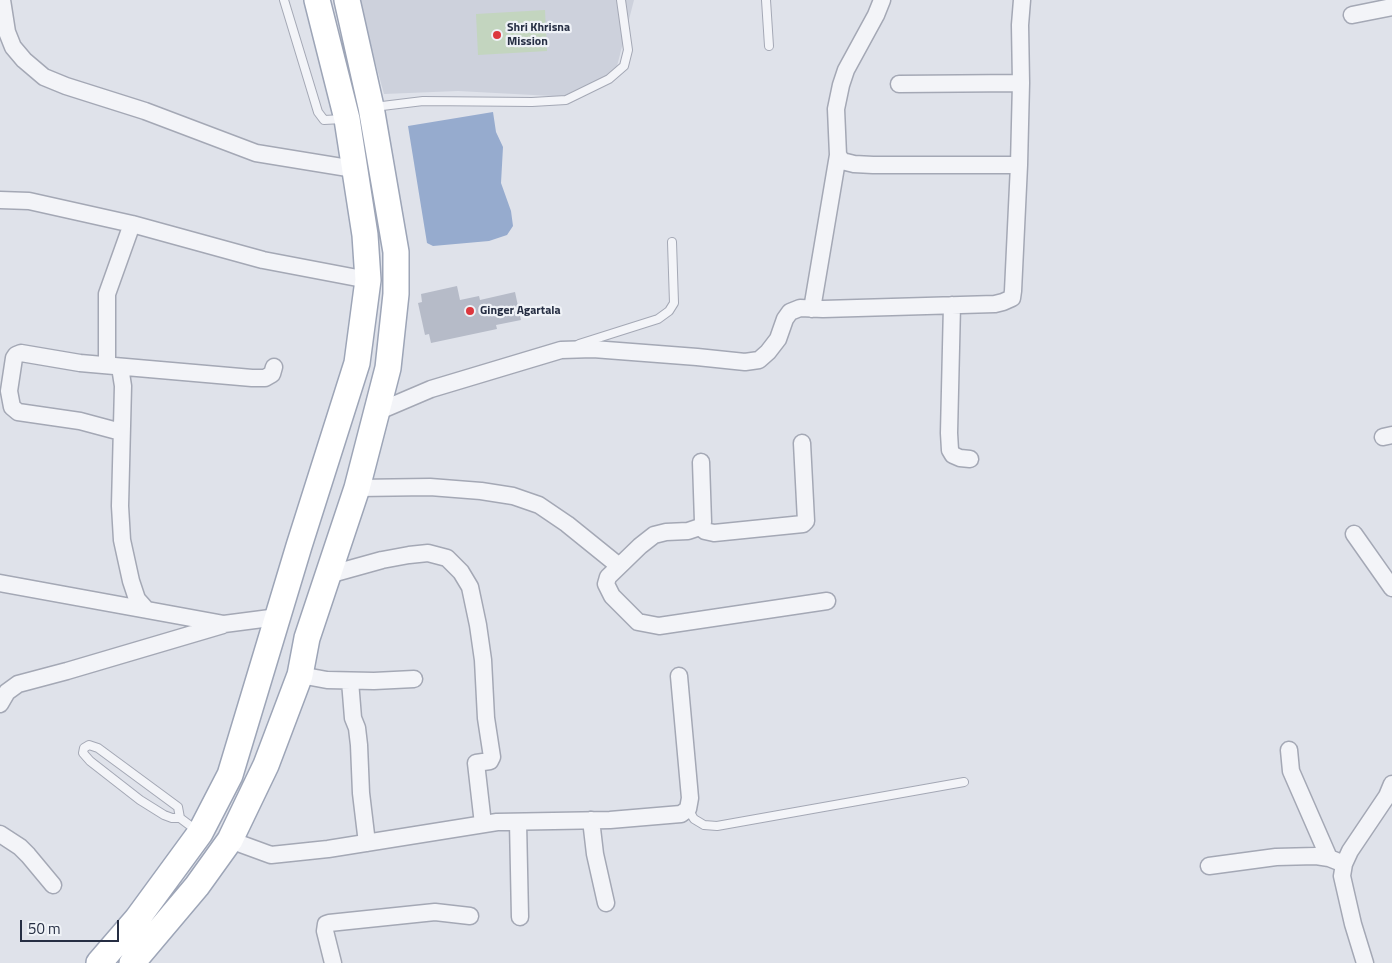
<!DOCTYPE html>
<style>
body{margin:0}
#map{position:relative;width:1392px;height:963px;overflow:hidden;background:#dfe2ea;font-family:"Titillium Web",sans-serif}
canvas{display:block}
.scale{position:absolute;left:20px;top:920px;width:99px;height:22px;box-sizing:border-box;border:2px solid #262e43;border-top:0;padding-left:6px;font-size:15px;line-height:18px;white-space:nowrap;color:#262e43;-webkit-text-stroke:4px #eff2f7;paint-order:stroke}
</style>
<div id="map">
<canvas width="1392" height="963"></canvas>
<div class="scale">50 m</div>
</div>
<script>
const context = document.querySelector('canvas').getContext('2d');
context.lineJoin = 'round';
function paint(path, color) { context.fillStyle = color; context.fill(path, 'evenodd'); }
const poly = rows => new Path2D(rows.map(r => 'M' + r).join(''));
function strokePath(path, color, width, dash) { context.strokeStyle = color; context.lineWidth = width; context.lineCap = dash ? 'butt' : 'round'; context.setLineDash(dash || []); context.stroke(path); }
function write(font, color, halo, rows, align = 'center') {
  context.font = font + ' "Titillium Web",sans-serif'; context.lineWidth = 4.5; context.setLineDash([]); context.textBaseline = 'middle'; context.strokeStyle = halo; context.fillStyle = color; for (const [text, x, y, turn = 0] of rows) {
    context.save(); context.translate(x, y); context.rotate((+turn || 0) * Math.PI / 180); context.textAlign = isNaN(turn) ? turn : align; if (halo) context.strokeText(text, 0, 0); context.fillText(text, 0, 0); context.restore();
  }
}
const built = poly([
 [358,0,634,0,616,70,571,97,458,91,384,94]
]);
const green = poly([
 [545,10,547,51,478,55,476,14]
]);
const water = poly([
 [493,112,496,132,503,147,501,183,511,211,513,226,507,235,489,241,433,246,427,243,408,126]
]);
const building = poly([
 [457,286,460,300,479,296,480,300,515,292,521,320,496,325,497,329,431,343,429,334,425,335,418,303,422,302,421,294]
]);
const service = poly([
 [284,0,318,112,324,120,343,119],
 [766,0,769,46],
 [374,107,423,101,532,102,566,100,609,79,624,66,628,50,621,0],
 [579,344,658,319,669,311,674,303,672,242],
 [688,809,694,819,704,825,717,826,964,782],
 [180,818,178,807,98,748,89,745,84,748,83,753,90,761,140,800,164,815,172,818,180,818,196,830]
]);
const minor = poly([
 [2,0,7,32,13,47,24,60,44,77,66,86,145,111,256,153,354,169],
 [882,0,876,15,846,70,841,85,836,109,838,155,842,161,854,164,873,165,1019,165],
 [1352,15,1392,7],
 [899,84,1021,83],
 [0,200,29,201,132,224,263,260,368,280],
 [952,305,949,433,950,450,953,455,960,458,970,459],
 [812,309,838,155],
 [107,365,107,294,132,224],
 [120,367,123,386,120,506,122,540,131,581,137,599,145,608],
 [377,412,431,389,561,350,593,349,697,357,745,362,759,360,768,352,778,339,785,319,790,312,800,308,823,309,995,304,1003,302,1012,298,1013,291,1019,165,1021,83,1020,25,1022,0],
 [121,432,80,421,18,412,12,407,9,391,14,358,16,355,21,353,80,363,252,378,265,378,272,374,274,367],
 [1383,437,1392,435],
 [701,462,703,522,700,527,688,531,666,532,654,535,640,546,608,577,606,584,612,596,638,622,659,626,827,601],
 [357,488,430,487,481,491,513,496,539,505,567,524,619,566],
 [700,527,705,531,714,533,803,524,806,521,802,443],
 [1354,534,1392,588],
 [328,575,382,560,409,555,428,553,447,558,461,572,470,587,478,625,483,660,486,718,492,757,490,761,476,763,483,824],
 [0,583,224,624,278,617],
 [300,675,327,680,374,681,414,679],
 [350,681,353,718,357,728,359,745,361,793,367,843],
 [0,704,7,692,18,684,67,671,223,625],
 [1289,750,1291,771,1329,858],
 [591,820,595,854,606,903],
 [518,822,520,917],
 [0,834,20,847,28,855,53,885],
 [230,840,271,855,328,849,497,822,610,820,681,814,688,809,690,798,679,676],
 [1209,866,1276,857,1316,856,1329,858,1344,864],
 [333,963,325,931,326,924,329,923,435,912,470,916],
 [1365,963,1353,924,1342,876,1344,864,1350,851,1387,796,1392,784]
]);
const primary = poly([
 [99,963,137,919,200,833,230,775,299,546,357,363,368,280,365,235,347,119,317,0],
 [132,963,197,886,230,840,266,765,300,675,307,638,357,488,388,368,396,294,396,252,371,107,347,0]
]);
const markers = [
 [497,35,5,"#dc373e"],
 [470,311,5,"#dc373e"]
];
const poiNames = [
 ["Shri Khrisna",507,28],
 ["Mission",507,42],
 ["Ginger Agartala",480,311]
];
paint(built, '#cdd1dc');
paint(green, '#c3d5bf');
paint(water, '#96abce');
paint(building, '#b6bbc8');
strokePath(service, '#a4a8b5', 10);
strokePath(minor, '#a4a8b5', 19);
strokePath(primary, '#9da5b7', 28);
strokePath(service, '#f3f4f8', 8);
strokePath(minor, '#f3f4f8', 16);
strokePath(primary, '#fff', 25);
for (const [x, y, r, color] of markers) { const dot = new Path2D(); dot.arc(x, y, r, 0, 2 * Math.PI); context.fillStyle = color; context.fill(dot); strokePath(dot, '#eff2f7', 2); }
write('bold 12px', '#262e43', '#eff2f7', poiNames, 'left');
</script>
